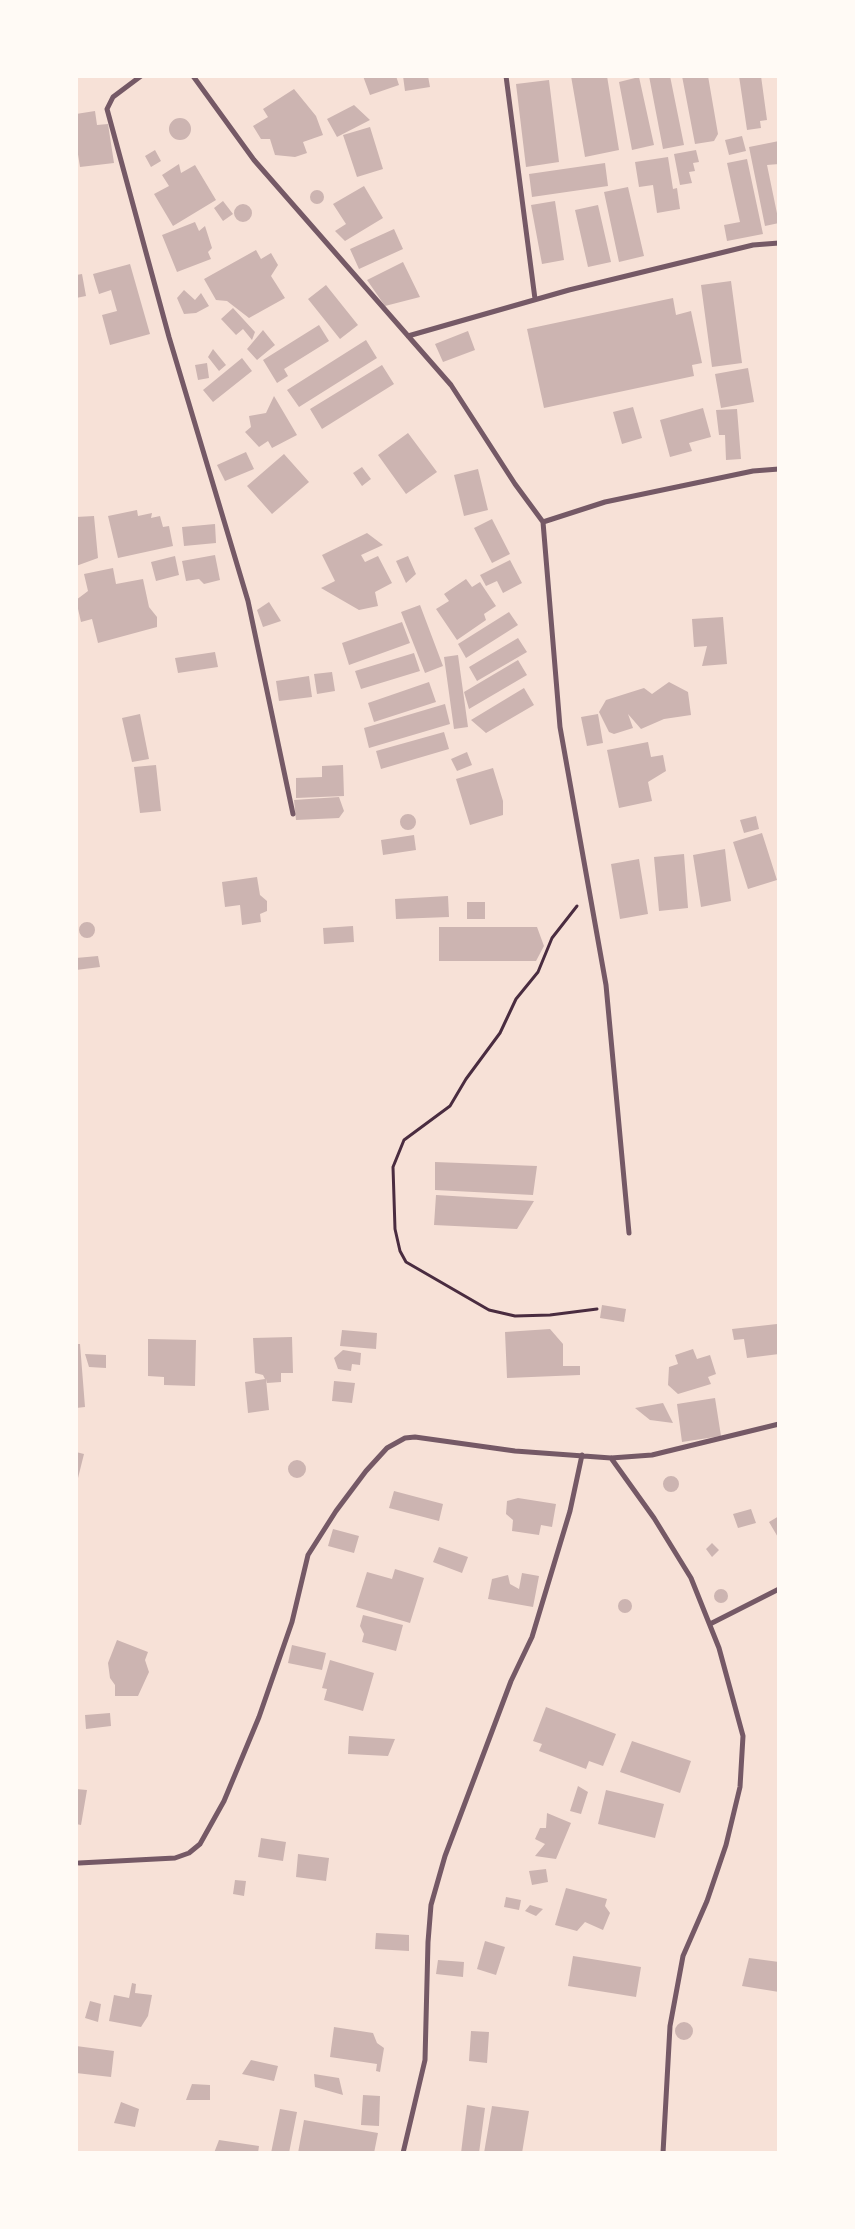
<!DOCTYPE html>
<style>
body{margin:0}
#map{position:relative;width:855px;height:2229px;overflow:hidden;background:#f7e1d7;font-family:"Source Serif 4",serif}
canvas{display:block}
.frame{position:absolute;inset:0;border:78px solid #fffaf5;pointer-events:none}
</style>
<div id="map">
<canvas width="855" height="2229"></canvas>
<div class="frame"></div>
</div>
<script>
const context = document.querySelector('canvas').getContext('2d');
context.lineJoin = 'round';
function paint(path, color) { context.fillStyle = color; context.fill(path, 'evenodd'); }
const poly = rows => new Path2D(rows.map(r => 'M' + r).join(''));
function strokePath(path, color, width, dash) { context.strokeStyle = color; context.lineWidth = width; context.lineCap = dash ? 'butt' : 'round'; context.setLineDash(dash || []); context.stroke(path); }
const building = poly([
 [363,76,396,76,399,85,370,95],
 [403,76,428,76,430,87,405,91],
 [571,76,607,76,619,150,585,157],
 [649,76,670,76,684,145,663,149],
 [682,76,708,76,718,134,714,141,695,144],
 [739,76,761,76,767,120,760,121,761,128,747,130],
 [639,77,654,145,632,150,619,82],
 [549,80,559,162,526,167,516,84],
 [294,89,316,116,323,135,303,142,307,153,295,157,275,155,270,139,261,139,253,126,268,117,263,109],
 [354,105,370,120,337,137,327,119],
 [95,111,97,125,108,124,114,163,80,167,76,142,76,114],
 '169 129a11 11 0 1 1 22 0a11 11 0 1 1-22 0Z',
 [370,127,383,169,357,177,343,135],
 [742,136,746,151,729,155,725,140],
 [779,141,779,164,767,165,779,223,765,226,749,147],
 [155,150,161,161,151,167,145,156],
 [696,150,699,162,693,163,695,171,689,172,692,183,680,185,674,154],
 [668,157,673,189,677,188,680,209,657,213,653,185,639,187,635,162],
 [747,159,763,234,727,241,724,225,740,222,727,163],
 [605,163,608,186,532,197,529,174],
 [179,164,181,173,195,165,216,200,173,226,154,194,169,186,162,175],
 [364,186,383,218,345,241,335,231,346,224,333,204],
 [628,187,644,256,619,262,604,192],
 '310 197a7 7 0 1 1 14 0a7 7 0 1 1-14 0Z',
 [223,201,233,214,223,221,214,208],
 [555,201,564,260,542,264,531,205],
 '234 213a9 9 0 1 1 18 0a9 9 0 1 1-18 0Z',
 [598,205,611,262,588,267,575,210],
 [195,222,199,231,205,226,212,248,208,252,211,259,177,272,162,235],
 [394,229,403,249,359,269,350,249],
 [256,250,261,259,271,253,278,265,271,276,285,298,249,318,227,301,216,300,204,279],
 [403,262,420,297,385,306,367,280],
 [130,264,150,334,110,345,102,315,117,311,111,290,99,294,93,274],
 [82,274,86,296,76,298,76,275],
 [731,281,742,363,712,367,701,285],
 [326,285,358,325,340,339,308,299],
 [184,290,195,300,201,293,209,306,196,313,184,314,177,298],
 [673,298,676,315,691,311,702,363,692,365,694,376,544,408,527,329],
 [233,308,255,332,252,340,243,329,236,335,221,319],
 [319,325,329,341,284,369,288,376,277,383,263,360],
 [263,330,275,345,257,360,247,349],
 [468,331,475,350,443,362,435,344],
 [366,340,377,358,299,407,287,390],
 [213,349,226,365,219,371,208,357],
 [242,358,252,371,213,402,203,390],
 [207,363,209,378,198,380,195,365],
 [382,365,394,384,322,429,310,409],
 [748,368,754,402,721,408,715,374],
 [274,396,297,435,272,448,268,441,259,447,245,432,251,427,249,416,266,413],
 [633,407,642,438,622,444,613,412],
 [703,408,711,437,689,443,692,451,670,457,660,420],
 [737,409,741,459,726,460,725,435,719,435,716,410],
 [408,433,437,472,406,494,378,455],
 [246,452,254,469,225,481,217,465],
 [284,454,309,482,272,514,247,486],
 [362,467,371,479,362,486,353,473],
 [478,469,488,510,464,516,454,475],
 [137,510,138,516,152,513,151,518,160,516,163,527,169,526,173,546,118,558,108,516],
 [94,516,98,558,76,566,76,517],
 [492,519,510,554,492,563,474,528],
 [215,524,216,543,184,546,182,527],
 [367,533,383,545,361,555,365,562,378,556,392,583,375,592,378,606,359,610,321,588,335,581,322,555],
 [215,555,220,580,204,584,199,579,186,581,182,561],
 [175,556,179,575,156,581,151,562],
 [408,556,416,574,406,583,396,561],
 [510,560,522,583,503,593,497,581,486,586,480,575],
 [113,568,116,584,143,579,149,607,157,617,157,627,98,643,92,619,81,622,76,600,88,591,84,574],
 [466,579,472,587,480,582,496,606,484,614,486,620,457,640,436,609,449,601,444,594],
 [269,602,281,621,263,627,257,610],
 [420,605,443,666,425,673,401,612],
 [509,612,518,625,466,658,458,644],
 [723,617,727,664,702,666,707,646,694,647,692,619],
 [402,622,410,643,349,665,342,643],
 [518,638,527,652,477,681,469,667],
 [215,652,218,667,178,673,175,658],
 [414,653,420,671,361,689,355,671],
 [458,655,468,727,454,729,444,657],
 [518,660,527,675,469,709,464,692],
 [332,672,335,691,317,694,314,674],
 [309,676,312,697,279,701,276,681],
 [429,682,436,702,374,722,368,703],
 [669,682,688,692,691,715,664,719,641,729,628,714,633,728,614,734,609,732,599,712,606,700,644,688,652,694],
 [524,688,534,705,486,733,471,720],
 [445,704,450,724,369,748,364,728],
 [140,714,149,759,132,762,122,718],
 [598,714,603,743,587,746,581,717],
 [444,732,449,749,381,769,376,751],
 [648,742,651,757,663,755,666,771,648,782,652,801,619,808,607,750],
 [467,752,472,765,457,771,451,759],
 [156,765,161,811,140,813,134,767],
 [343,765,344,796,296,798,296,778,322,777,322,766],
 [493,768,503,801,503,815,470,825,456,779],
 [339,797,344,811,339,818,296,820,294,800],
 '400 822a8 8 0 1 1 16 0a8 8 0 1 1-16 0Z',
 [756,816,759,829,744,833,740,820],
 [762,833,777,880,748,889,733,842],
 [414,835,416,850,383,855,381,840],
 [725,849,731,901,701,907,693,855],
 [684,854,688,908,659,911,654,857],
 [639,859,648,914,620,919,611,864],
 [257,877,260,895,267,901,267,911,260,914,261,922,242,925,240,905,225,907,222,882],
 [448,896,449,917,396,919,395,899],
 [467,902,485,902,485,919,467,919],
 '79 930a8 8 0 1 1 16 0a8 8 0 1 1-16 0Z',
 [353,926,354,942,324,944,323,928],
 [439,927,537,927,544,946,536,961,439,961],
 [98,956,100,967,76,970,76,958],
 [435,1162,537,1166,533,1195,435,1190],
 [436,1195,534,1201,517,1229,434,1225],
 [602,1305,626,1309,624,1322,600,1318],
 [777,1324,779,1354,747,1358,744,1339,734,1340,732,1329],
 [550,1329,563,1344,563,1366,580,1366,580,1375,507,1378,505,1332],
 [342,1330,377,1333,376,1349,340,1346],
 [292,1337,293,1373,281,1373,281,1382,267,1383,266,1379,269,1410,248,1413,245,1382,265,1379,263,1375,255,1373,253,1338],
 [148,1339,196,1340,195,1386,164,1385,164,1377,148,1376],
 [76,1344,80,1344,85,1407,76,1408],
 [693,1349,697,1359,710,1355,716,1374,708,1377,711,1384,678,1394,668,1385,669,1367,678,1364,675,1355],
 [343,1350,361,1353,360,1365,352,1364,351,1371,338,1369,334,1358],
 [85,1354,106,1355,106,1368,89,1367],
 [334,1381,355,1383,352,1403,332,1401],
 [715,1398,721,1436,682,1442,677,1404],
 [663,1403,673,1423,650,1420,635,1408],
 [76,1452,84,1454,77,1482,76,1482],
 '288 1469a9 9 0 1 1 18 0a9 9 0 1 1-18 0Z',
 '663 1484a8 8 0 1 1 16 0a8 8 0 1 1-16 0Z',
 [394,1491,443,1504,439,1521,389,1508],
 [518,1498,556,1504,552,1527,541,1525,539,1535,512,1531,513,1520,506,1514,507,1501],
 [751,1509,756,1523,738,1528,733,1514],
 [779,1516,779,1539,769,1522],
 [333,1529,359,1536,354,1553,328,1546],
 [712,1543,719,1550,712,1557,706,1549],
 [439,1547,468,1557,462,1573,433,1562],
 [395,1569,424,1578,410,1623,356,1607,367,1572,392,1579],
 [522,1573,539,1576,533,1607,488,1599,492,1579,508,1575,510,1584,519,1589],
 '714 1596a7 7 0 1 1 14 0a7 7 0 1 1-14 0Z',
 '618 1606a7 7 0 1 1 14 0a7 7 0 1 1-14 0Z',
 [363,1615,403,1625,396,1651,362,1642,364,1634,360,1626],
 [117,1640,148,1652,145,1660,149,1672,138,1696,115,1696,115,1685,110,1678,108,1663],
 [292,1645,326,1653,322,1670,288,1663],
 [330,1660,374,1673,363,1711,324,1700,327,1689,322,1688],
 [546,1707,616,1734,603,1766,589,1761,586,1769,539,1751,542,1744,533,1741],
 [110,1713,111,1726,86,1729,85,1715],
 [349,1736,395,1739,388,1756,348,1754],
 [632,1741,691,1761,680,1793,620,1772],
 [578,1786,588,1792,581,1814,570,1811],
 [76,1789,87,1790,81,1825,76,1824],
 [606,1790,664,1804,655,1838,598,1824],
 [547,1813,571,1823,556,1859,535,1856,545,1844,535,1839,540,1828,546,1828],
 [261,1838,286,1842,283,1861,258,1857],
 [298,1854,329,1858,326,1881,296,1877],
 [546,1869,548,1882,532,1885,529,1871],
 [235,1880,246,1881,244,1896,233,1894],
 [566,1888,607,1899,605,1906,610,1913,603,1930,585,1922,577,1931,555,1925],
 [506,1897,521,1900,519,1910,504,1907],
 [530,1905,543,1909,536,1916,525,1911],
 [376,1933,409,1935,409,1951,375,1949],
 [485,1941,505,1947,496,1975,477,1969],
 [573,1956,641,1967,636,1997,568,1986],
 [749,1958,779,1962,779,1992,742,1986],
 [438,1960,464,1962,463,1977,436,1974],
 [132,1983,136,1984,135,1993,152,1995,148,2016,141,2027,109,2021,114,1995,129,1998],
 [90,2001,101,2004,98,2022,85,2018],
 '675 2031a9 9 0 1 1 18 0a9 9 0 1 1-18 0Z',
 [334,2027,373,2033,377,2043,384,2048,380,2072,376,2071,377,2064,330,2057],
 [471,2031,489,2032,487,2063,469,2061],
 [76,2046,114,2051,111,2077,76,2073],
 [251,2060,278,2066,274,2081,242,2074],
 [314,2074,339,2078,343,2095,315,2087],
 [192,2084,210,2085,210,2100,186,2100],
 [363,2095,380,2096,379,2126,361,2125],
 [121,2102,139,2109,135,2127,114,2123],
 [467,2105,485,2108,479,2153,461,2153],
 [492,2106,529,2111,522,2153,484,2153],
 [280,2109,297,2112,289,2153,271,2153],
 [304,2120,378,2133,374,2153,298,2153],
 [219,2140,259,2146,258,2153,214,2153]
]);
const path = poly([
 [577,906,552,938,538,972,516,999,500,1033,466,1079,450,1106,404,1140,393,1167,395,1229,400,1251,406,1262,489,1310,515,1316,550,1315,597,1309]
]);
const minor = poly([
 [141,76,113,97,107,109,169,337,248,601,293,814],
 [193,76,254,160,451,385,515,484,543,522,605,502,753,471,779,469],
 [506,76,535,299],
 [408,336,569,290,753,245,779,243],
 [543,522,560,727,606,985,629,1233],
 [611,1458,654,1518,691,1578,719,1648,743,1736,740,1787,726,1845,707,1901,683,1956,670,2026,663,2153],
 [710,1624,779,1589],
 [79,1863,175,1858,189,1853,200,1844,224,1801,259,1717,292,1622,308,1555,336,1511,366,1471,387,1448,405,1438,415,1437,515,1451,611,1458,652,1455,779,1424],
 [403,2153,425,2060,428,1942,431,1905,445,1856,511,1681,532,1637,570,1511,582,1455]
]);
paint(building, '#ccb4b1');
strokePath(path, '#4a2c40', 3);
strokePath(minor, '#755966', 5);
</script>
